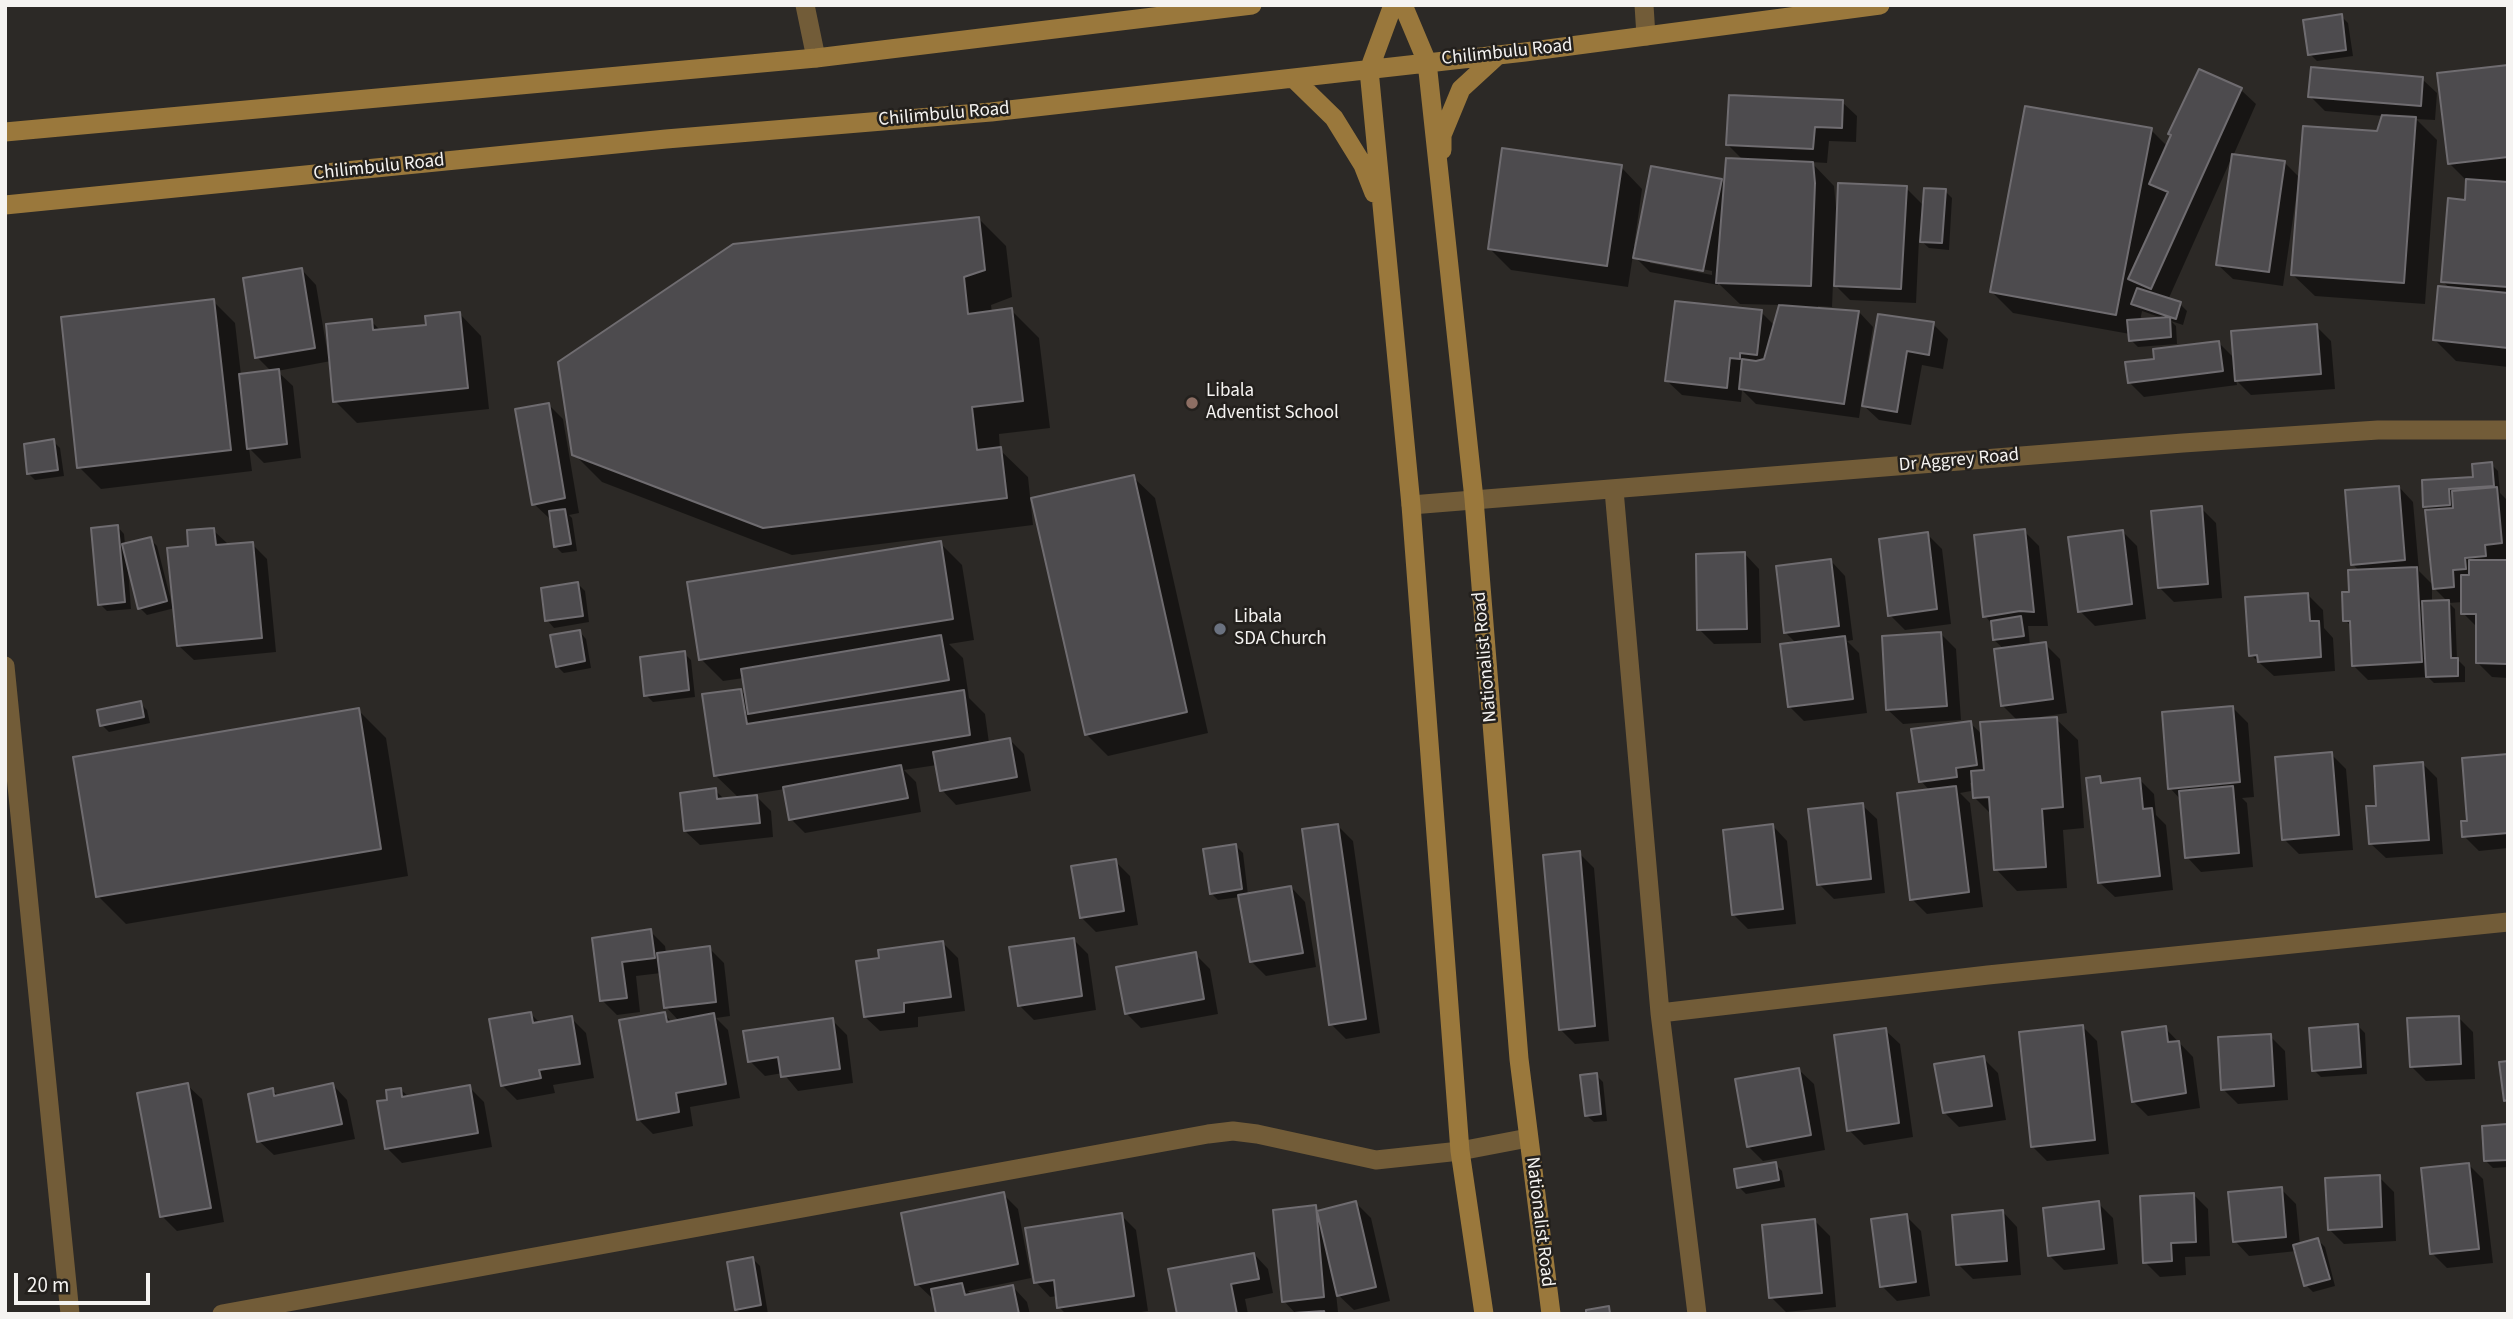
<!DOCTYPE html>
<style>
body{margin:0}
#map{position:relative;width:2513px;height:1319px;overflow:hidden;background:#2c2926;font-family:"Source Sans 3",sans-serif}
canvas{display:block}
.frame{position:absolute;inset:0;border:7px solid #f5f3f1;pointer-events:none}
.scale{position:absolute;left:14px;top:1273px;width:136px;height:32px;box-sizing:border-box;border:4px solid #f5f3f1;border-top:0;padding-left:9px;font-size:21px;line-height:24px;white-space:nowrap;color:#f5f3f1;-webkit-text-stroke:5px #23201d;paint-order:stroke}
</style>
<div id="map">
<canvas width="2513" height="1319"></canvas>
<div class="frame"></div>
<div class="scale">20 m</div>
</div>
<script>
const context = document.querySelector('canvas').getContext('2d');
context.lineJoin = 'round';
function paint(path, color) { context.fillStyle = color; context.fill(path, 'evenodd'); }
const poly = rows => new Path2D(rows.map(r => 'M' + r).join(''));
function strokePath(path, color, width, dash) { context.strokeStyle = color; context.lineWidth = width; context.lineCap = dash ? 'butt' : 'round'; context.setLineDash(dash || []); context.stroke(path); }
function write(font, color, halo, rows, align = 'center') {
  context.font = font + ' "Source Sans 3",sans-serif'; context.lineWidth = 5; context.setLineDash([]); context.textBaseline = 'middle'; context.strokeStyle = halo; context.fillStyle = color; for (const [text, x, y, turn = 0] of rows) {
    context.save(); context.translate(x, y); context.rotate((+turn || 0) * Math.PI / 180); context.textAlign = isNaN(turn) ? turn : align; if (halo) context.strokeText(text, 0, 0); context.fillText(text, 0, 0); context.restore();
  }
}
const shadow = poly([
 [2341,16,2348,23,2353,56,2317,61,2310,54],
 [2508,67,2508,181,2500,182,2508,184,2508,367,2456,361,2435,340,2451,289,2442,281,2466,202,2468,182,2449,163],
 [2422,79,2437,93,2435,120,2416,119,2437,140,2425,304,2315,296,2293,275,2300,191,2297,191,2283,286,2233,279,2218,265,2232,157,2168,300,2180,304,2187,311,2183,325,2171,321,2176,326,2177,344,2138,347,2131,340,2130,334,2013,313,1992,292,2151,130,2168,147,2241,90,2256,104,2233,156,2284,162,2301,179,2379,133,2383,116,2325,111,2310,96],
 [2142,311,2165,319,2140,321],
 [1842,102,1857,116,1856,142,1829,141,1827,163,1811,162,1834,186,1836,208,1906,188,1924,206,1945,191,1952,198,1949,250,1929,248,1919,239,1916,303,1850,300,1833,283,1832,307,1818,306,1818,309,1859,312,1873,327,1859,418,1756,404,1742,390,1741,402,1682,395,1667,381,1761,312,1775,326,1781,305,1740,304,1718,283,1718,285,1650,272,1633,255,1628,287,1511,270,1490,249,1621,167,1642,189,1634,246,1637,246,1721,180,1725,184,1744,161,1727,144],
 [1650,259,1712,271,1712,275,1650,263],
 [979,219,1006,246,1012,297,991,305,992,313,1011,310,1039,338,1050,428,999,434,1000,450,1028,477,1033,525,792,555,602,482,574,454],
 [302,270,316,285,328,356,371,321,381,331,428,326,460,314,481,336,489,409,357,423,335,401,331,361,277,371,293,386,301,458,264,463,249,448,252,471,101,489,79,467,213,301,235,323,241,375,272,372,257,357],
 [1879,316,1933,324,1948,339,1943,369,1922,365,1911,425,1879,420,1864,406],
 [2316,326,2331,341,2335,389,2251,395,2236,380,2237,385,2144,397,2129,382,2155,360,2219,343,2235,359],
 [548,404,563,419,579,513,569,515,572,518,577,551,562,553,555,546,551,518,549,518,534,504],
 [53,441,60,448,64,476,35,480,28,473],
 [2491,464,2498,471,2500,493,2508,501,2508,559,2500,560,2500,562,2508,562,2508,678,2492,677,2478,663,2478,628,2463,613,2463,602,2449,603,2455,609,2457,659,2465,667,2465,682,2434,683,2428,677,2368,680,2353,665,2352,627,2345,620,2350,594,2360,571,2352,564,2399,487,2413,502,2419,571,2434,586,2430,511,2425,506,2424,482,2474,478],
 [2432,586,2448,602,2432,603],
 [1133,477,1155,498,1208,733,1108,756,1086,734],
 [2201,508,2216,523,2222,598,2174,602,2159,587],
 [117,526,124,534,125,545,150,539,157,546,173,608,213,530,228,544,252,544,267,559,276,652,194,660,179,646,175,608,147,615,140,608,130,568,128,568,131,609,107,611,100,604],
 [2024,531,2039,546,2048,626,2028,626,2030,646,2045,644,2060,659,2067,713,2040,717,2040,720,2056,719,2078,740,2084,828,2063,830,2067,888,2017,891,1996,869,1992,815,1975,798,1973,782,1970,783,1971,791,1960,793,1970,803,1983,907,1927,914,1912,899,1930,791,1921,781,1970,723,1983,735,2018,721,2002,705,2004,649,1994,640,1993,625,1985,616],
 [2123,532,2137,546,2146,619,2095,626,2080,611],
 [1927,534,1942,549,1951,624,1905,630,1890,615],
 [940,543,962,565,974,640,949,644,963,658,969,698,985,714,989,743,1010,740,1024,754,1031,791,956,805,942,790,937,765,904,770,916,782,921,812,805,833,791,819,785,789,754,794,771,811,773,837,700,845,685,831,715,790,725,800,739,798,715,775,741,690,747,697,744,678,723,681,701,659],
 [1745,554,1759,569,1761,643,1714,644,1699,629],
 [1831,561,1845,576,1853,640,1847,641,1859,653,1867,713,1804,721,1789,706,1797,644,1785,632],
 [578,584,585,591,589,622,554,628,547,620],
 [2308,595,2323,610,2324,628,2333,638,2335,671,2274,676,2251,655],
 [579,631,586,639,591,668,564,673,557,666],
 [1941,634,1956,649,1961,720,1903,724,1888,710],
 [684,653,691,660,695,697,653,702,646,695],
 [140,703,147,710,150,723,109,732,102,725],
 [2233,708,2248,723,2254,797,2242,798,2247,803,2253,867,2201,872,2187,857,2181,800,2170,788],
 [358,710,386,738,408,876,126,924,98,896],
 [2331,754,2346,769,2353,850,2299,854,2284,839],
 [2508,756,2508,848,2479,851,2464,836,2469,822],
 [2423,764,2437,778,2443,854,2386,858,2371,844,2378,808],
 [2099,778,2105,784,2139,779,2154,794,2156,815,2166,825,2173,890,2115,897,2100,883],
 [1862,805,1877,819,1885,893,1834,899,1819,884],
 [1338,826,1353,841,1380,1033,1346,1039,1331,1024],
 [1773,826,1787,841,1796,924,1748,929,1734,915],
 [1236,846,1243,853,1248,895,1291,887,1305,902,1316,967,1266,976,1251,961,1240,897,1218,900,1211,893],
 [1579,853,1594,868,1609,1041,1575,1044,1560,1029],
 [1115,861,1130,876,1138,925,1096,932,1081,917],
 [650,931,665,946,666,953,709,948,724,963,730,1016,716,1018,728,1030,740,1098,690,1107,693,1126,653,1134,638,1119,664,1014,672,1022,679,1021,666,1007,661,973,636,976,640,1012,617,1015,602,1000,594,939],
 [1074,940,1088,954,1096,1010,1034,1020,1019,1005],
 [943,943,958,958,965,1011,918,1017,918,1027,880,1031,865,1017,881,960],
 [1195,954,1210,969,1218,1014,1141,1028,1126,1013],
 [530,1013,540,1023,571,1018,586,1033,594,1078,553,1085,555,1093,517,1100,502,1085],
 [2458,1017,2473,1032,2475,1079,2426,1081,2411,1066],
 [832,1020,847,1035,853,1083,798,1091,783,1073,765,1076,750,1061],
 [2358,1026,2365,1033,2367,1074,2321,1077,2314,1070],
 [2083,1027,2097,1041,2109,1154,2047,1161,2033,1147],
 [2165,1028,2193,1057,2200,1108,2148,1116,2133,1101],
 [1885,1030,1900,1044,1913,1137,1864,1145,1849,1130],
 [2270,1036,2285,1051,2288,1100,2238,1104,2223,1089],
 [1983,1058,1998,1073,2006,1120,1959,1127,1944,1112],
 [1799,1070,1814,1084,1825,1150,1763,1161,1748,1146],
 [1596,1075,1603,1082,1607,1121,1594,1122,1586,1115],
 [187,1085,202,1099,224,1222,177,1231,162,1216],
 [333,1085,347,1100,355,1139,274,1155,259,1141,272,1090,279,1096],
 [469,1087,484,1102,492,1147,402,1163,387,1148,389,1101,400,1089,409,1097],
 [2506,1126,2508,1167,2493,1168,2486,1161],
 [1775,1164,1782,1171,1785,1187,1746,1194,1739,1187],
 [2469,1165,2483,1179,2493,1263,2447,1268,2432,1253],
 [2379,1177,2394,1192,2396,1241,2344,1244,2329,1229],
 [2281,1189,2296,1204,2300,1245,2318,1240,2325,1247,2335,1286,2313,1292,2306,1285,2297,1251,2249,1256,2235,1241],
 [1003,1194,1018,1209,1031,1278,968,1291,972,1295,1013,1287,1027,1302,1030,1314,938,1314,935,1298,932,1298,917,1284],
 [2194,1195,2208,1209,2210,1256,2185,1257,2186,1275,2160,1277,2145,1262],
 [1356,1203,1371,1218,1390,1301,1354,1310,1336,1293,1338,1312,1296,1314,1284,1301,1315,1207,1320,1212],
 [2098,1203,2113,1218,2118,1264,2064,1270,2049,1255],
 [2003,1212,2017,1227,2021,1275,1973,1279,1958,1264],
 [1121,1215,1136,1230,1148,1311,1128,1314,1066,1314,1059,1307,1058,1296,1050,1297,1036,1282],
 [1906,1216,1921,1231,1930,1296,1897,1301,1882,1286],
 [1815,1221,1830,1236,1836,1307,1786,1312,1771,1297],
 [1254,1254,1268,1269,1273,1293,1245,1299,1248,1314,1179,1314],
 [753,1259,760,1266,768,1314,741,1314,736,1309]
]);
const building = poly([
 [2342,14,2346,50,2308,55,2303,20,2342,14],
 [2508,65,2508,157,2448,164,2437,73,2508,65],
 [2311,67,2423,77,2421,106,2308,97,2311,67],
 [2199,69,2242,88,2151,289,2128,279,2168,192,2149,184,2171,135,2168,134,2199,69],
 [1729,95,1843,100,1842,128,1815,127,1813,149,1726,145,1729,95],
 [2025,106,2152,128,2116,315,1990,292,2025,106],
 [2382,115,2416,117,2404,283,2291,275,2303,126,2377,131,2382,115],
 [1502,148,1622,165,1607,266,1488,249,1502,148],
 [2232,154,2285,161,2269,272,2216,265,2232,154],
 [1726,158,1813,162,1815,183,1811,286,1716,283,1726,158],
 [1651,166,1722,179,1703,271,1633,258,1651,166],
 [2466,179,2508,182,2508,287,2441,282,2448,198,2465,200,2466,179],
 [1838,183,1907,186,1901,289,1834,286,1838,183],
 [1924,188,1946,189,1942,243,1920,242,1924,188],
 [979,217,985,270,964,277,968,314,1012,308,1023,401,972,407,977,450,1001,447,1007,498,763,528,572,455,558,362,733,244,979,217],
 [302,268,315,348,255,358,243,278,302,268],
 [2438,286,2508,293,2508,348,2433,340,2438,286],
 [2137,288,2181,302,2176,319,2131,304,2137,288],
 [214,299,231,450,77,468,61,317,214,299],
 [1675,301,1762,310,1757,355,1740,353,1740,359,1730,358,1727,388,1665,381,1675,301],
 [1779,305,1859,311,1844,404,1739,389,1742,359,1756,361,1764,359,1779,305],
 [460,312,468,388,333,402,326,324,372,319,373,330,426,325,425,316,460,312],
 [1878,314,1934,322,1929,355,1907,351,1897,412,1862,406,1878,314],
 [2170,317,2171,337,2129,341,2127,320,2170,317],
 [2317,324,2321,374,2235,381,2231,331,2317,324],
 [2219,341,2223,371,2128,383,2125,362,2154,359,2153,349,2219,341],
 [279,369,287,444,247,449,239,374,279,369],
 [549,403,565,498,532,505,515,409,549,403],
 [54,439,58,470,27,474,24,444,54,439],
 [2492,462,2494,486,2449,489,2450,505,2423,507,2422,480,2473,477,2472,464,2492,462],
 [1134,475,1187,712,1085,735,1031,498,1134,475],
 [2399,486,2405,560,2351,565,2345,490,2399,486],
 [2497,487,2502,543,2485,545,2486,556,2465,558,2466,569,2453,570,2454,587,2433,589,2425,510,2453,508,2452,491,2497,487],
 [2202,506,2208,584,2158,588,2151,511,2202,506],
 [565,509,571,544,554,547,549,511,565,509],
 [118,525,125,602,98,605,91,528,118,525],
 [214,528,216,545,253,542,262,638,177,646,167,548,188,546,187,530,214,528],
 [2025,529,2034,612,2020,611,1983,617,1974,535,2025,529],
 [2123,530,2132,604,2078,612,2068,537,2123,530],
 [1928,532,1937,609,1888,616,1879,539,1928,532],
 [151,537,167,601,138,609,122,544,151,537],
 [941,541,953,619,699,660,687,582,941,541],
 [1745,552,1747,629,1697,630,1696,554,1745,552],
 [1831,559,1839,626,1784,633,1776,566,1831,559],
 [2469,560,2508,560,2508,664,2476,663,2476,614,2461,614,2461,575,2469,575,2469,560],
 [2417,567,2422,662,2352,666,2350,621,2343,621,2342,592,2349,592,2348,570,2417,567],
 [578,582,583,616,545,621,541,588,578,582],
 [2308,593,2310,621,2319,621,2321,657,2258,662,2257,655,2249,656,2245,597,2308,593],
 [2449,600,2451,658,2458,658,2458,676,2426,677,2422,601,2449,600],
 [2021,616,2024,636,1993,640,1991,621,2021,616],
 [580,630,585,661,556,667,550,635,580,630],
 [1941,632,1947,706,1886,710,1882,636,1941,632],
 [941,635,949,680,748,714,741,669,941,635],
 [1845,636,1853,699,1788,707,1780,644,1845,636],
 [2046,642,2053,699,2001,706,1994,649,2046,642],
 [685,651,689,690,644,696,640,657,685,651],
 [741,689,747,724,964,690,970,735,714,776,702,694,741,689],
 [141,701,144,717,100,726,97,710,141,701],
 [2233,706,2240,782,2168,789,2162,712,2233,706],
 [359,708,381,849,96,897,73,757,359,708],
 [2057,717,2063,807,2042,809,2046,867,1994,870,1989,797,1973,798,1971,771,1984,770,1980,722,2057,717],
 [1971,721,1977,765,1956,768,1957,777,1919,782,1911,729,1971,721],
 [1010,738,1017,777,940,791,933,752,1010,738],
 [2332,752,2339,835,2282,840,2275,757,2332,752],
 [2508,754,2508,833,2462,837,2461,821,2467,821,2462,758,2508,754],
 [2423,762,2429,840,2369,844,2366,806,2376,806,2374,766,2423,762],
 [901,765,908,798,789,820,783,787,901,765],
 [2100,776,2101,783,2140,778,2143,809,2152,808,2160,876,2098,883,2086,778,2100,776],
 [1956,786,1969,892,1910,900,1897,793,1956,786],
 [2233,786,2239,853,2185,858,2179,791,2233,786],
 [716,788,717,799,757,795,760,823,684,831,680,793,716,788],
 [1863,803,1871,879,1817,885,1808,809,1863,803],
 [1338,824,1366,1019,1329,1025,1302,829,1338,824],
 [1773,824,1783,909,1732,915,1723,830,1773,824],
 [1236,844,1242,889,1210,894,1203,849,1236,844],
 [1580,851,1595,1026,1559,1030,1543,855,1580,851],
 [1116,859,1124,911,1080,918,1071,866,1116,859],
 [1291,886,1303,953,1250,962,1238,895,1291,886],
 [651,929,655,958,622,962,627,998,600,1001,592,938,651,929],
 [1074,938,1082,996,1018,1006,1009,947,1074,938],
 [943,941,951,997,904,1003,904,1012,864,1017,856,961,879,958,878,950,943,941],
 [710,946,716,1002,664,1008,657,953,710,946],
 [1196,952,1204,999,1125,1014,1116,967,1196,952],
 [531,1012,533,1023,572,1016,580,1064,539,1070,541,1078,501,1086,489,1019,531,1012],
 [665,1012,667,1022,714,1013,726,1084,676,1093,679,1112,637,1120,619,1020,665,1012],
 [2459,1016,2461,1064,2410,1067,2407,1018,2459,1016],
 [833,1018,840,1069,781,1077,778,1057,748,1062,743,1031,833,1018],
 [2358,1024,2361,1067,2312,1071,2309,1028,2358,1024],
 [2083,1025,2095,1140,2031,1147,2019,1032,2083,1025],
 [2166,1026,2168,1042,2179,1041,2186,1093,2132,1102,2122,1032,2166,1026],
 [1886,1028,1899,1123,1847,1131,1834,1035,1886,1028],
 [2271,1034,2274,1086,2221,1090,2218,1037,2271,1034],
 [1984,1056,1992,1106,1943,1113,1934,1064,1984,1056],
 [2508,1061,2508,1100,2504,1101,2499,1062,2508,1061],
 [1799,1068,1811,1135,1747,1147,1735,1079,1799,1068],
 [1597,1073,1601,1114,1585,1116,1580,1075,1597,1073],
 [188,1083,211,1208,160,1217,137,1093,188,1083],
 [333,1083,342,1124,257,1142,248,1094,273,1088,274,1096,333,1083],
 [470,1085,478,1133,385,1149,377,1101,387,1100,386,1090,401,1088,402,1097,470,1085],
 [2507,1124,2508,1160,2484,1161,2482,1126,2507,1124],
 [1776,1162,1779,1180,1737,1188,1734,1169,1776,1162],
 [2469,1163,2479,1249,2430,1254,2421,1168,2469,1163],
 [2380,1175,2382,1227,2328,1230,2325,1178,2380,1175],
 [2282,1187,2286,1237,2233,1242,2228,1192,2282,1187],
 [1004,1192,1018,1264,915,1285,901,1213,1004,1192],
 [2194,1193,2196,1242,2171,1243,2172,1261,2143,1263,2140,1196,2194,1193],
 [1356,1201,1376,1287,1337,1296,1317,1211,1356,1201],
 [2099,1201,2104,1249,2048,1256,2043,1208,2099,1201],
 [1316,1205,1324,1297,1282,1302,1273,1210,1316,1205],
 [2003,1210,2007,1261,1956,1265,1952,1215,2003,1210],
 [1122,1213,1134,1296,1057,1308,1054,1280,1034,1283,1025,1228,1122,1213],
 [1907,1214,1916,1282,1880,1287,1871,1219,1907,1214],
 [1815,1219,1822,1293,1769,1298,1762,1225,1815,1219],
 [2318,1238,2330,1279,2304,1286,2293,1245,2318,1238],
 [1254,1253,1259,1279,1231,1284,1237,1314,1177,1314,1168,1269,1254,1253],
 [753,1257,761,1305,735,1310,727,1262,753,1257],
 [962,1283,965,1295,1013,1285,1019,1314,936,1314,931,1289,962,1283],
 [1609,1306,1610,1314,1586,1314,1586,1310,1609,1306],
 [1324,1311,1325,1314,1295,1314,1294,1313,1324,1311]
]);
const service = poly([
 [805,5,816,58],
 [1644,5,1646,36]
]);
const minor = poly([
 [1614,490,1660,1013,1697,1314],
 [1411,505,2183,443,2378,430,2508,430],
 [5,666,70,1314],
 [1660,1013,1988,975,2508,922],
 [222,1314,1208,1134,1233,1131,1257,1134,1376,1160,1460,1151,1528,1138]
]);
const secondary = poly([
 [1393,5,1369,70,1411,505,1460,1151,1484,1314],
 [1403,5,1427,62,1474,499,1519,1059,1551,1314],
 [1293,78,1334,118,1363,165,1374,193],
 [5,132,816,58,1252,5],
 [1442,150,1442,135,1461,89,1498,55],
 [5,205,666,139,991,112,1525,52,1880,5]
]);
const markers = [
 [1192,403,7,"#8d6e63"],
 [1220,629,7,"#6b7280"]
];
const streetNames = [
 ["Chilimbulu Road",1507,53,-6],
 ["Chilimbulu Road",944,115,-5],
 ["Chilimbulu Road",379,168,-6],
 ["Dr Aggrey Road",1959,461,-5],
 ["Nationalist Road",1486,657,-95],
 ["Nationalist Road",1539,1222,83]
];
const poiNames = [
 ["Libala",1206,392],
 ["Adventist School",1206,414],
 ["Libala",1234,618],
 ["SDA Church",1234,640]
];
paint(shadow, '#0007');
paint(building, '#4d4b4e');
strokePath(building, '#6f6c70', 2);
strokePath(service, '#725c38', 19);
strokePath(minor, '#725c38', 19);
strokePath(secondary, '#9a783c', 19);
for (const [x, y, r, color] of markers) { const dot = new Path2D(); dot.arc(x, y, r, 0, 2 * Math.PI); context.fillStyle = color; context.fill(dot); strokePath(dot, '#23201d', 2.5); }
write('19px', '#f5f3f1', '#23201d', streetNames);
write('19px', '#f5f3f1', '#23201d', poiNames, 'left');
</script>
